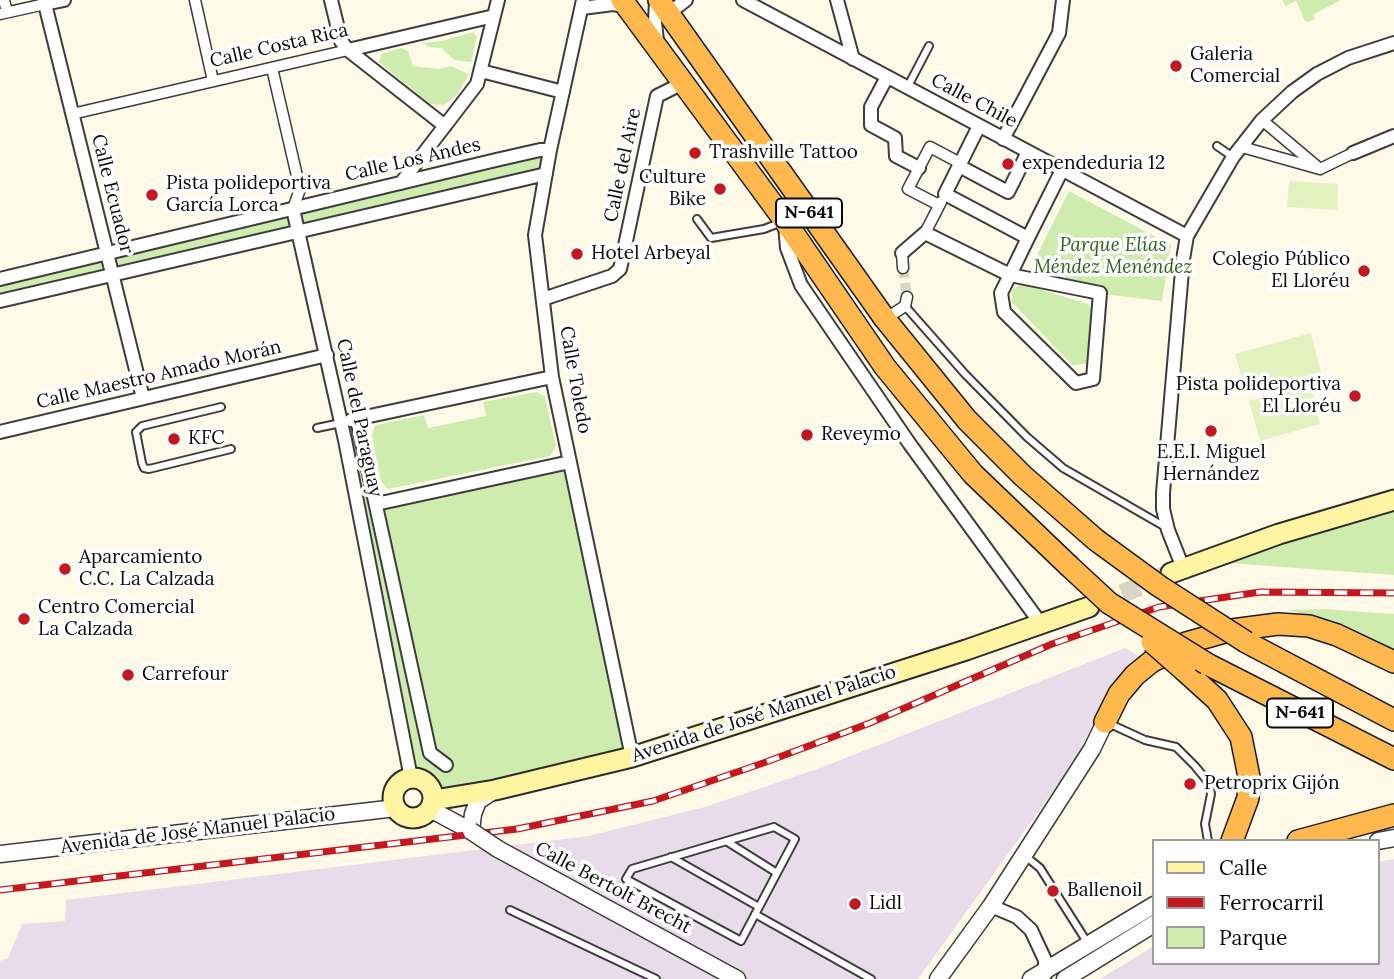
<!DOCTYPE html>
<meta charset="utf-8">
<style>
body{margin:0}
#map{position:relative;width:1394px;height:979px;overflow:hidden;background:#fffae7;font-family:Lora,serif}
canvas{display:block}
.legend{position:absolute;left:1152px;top:839px;width:228px;height:126px;box-sizing:border-box;background:#fff;border:2px solid #9d9d9d;margin:0;padding:9px 12px;list-style:none;font-size:21px;color:#0a0a0a}
.legend li{display:flex;align-items:center;gap:14px;height:35px}
.legend b{width:35px;border:2px solid #9d9d9d}
</style>
<div id="map">
<canvas width="1394" height="979"></canvas>
<ul class="legend">
<li><b style="height:9px;background:#fff4a2"></b>Calle</li>
<li><b style="height:9px;background:#c41821"></b>Ferrocarril</li>
<li><b style="height:19px;background:#ceecae"></b>Parque</li>
</ul>
</div>
<script>
const context = document.querySelector('canvas').getContext('2d');
context.lineJoin = 'round';
function paint(path, color) { context.fillStyle = color; context.fill(path, 'evenodd'); }
const poly = rows => new Path2D(rows.map(r => 'M' + r).join(''));
function strokePath(path, color, width, dash) { context.strokeStyle = color; context.lineWidth = width; context.lineCap = dash ? 'butt' : 'round'; context.setLineDash(dash || []); context.stroke(path); }
function write(font, color, halo, rows, align = 'center') {
  context.font = font + ' Lora,serif'; context.lineWidth = 7; context.setLineDash([]); context.textBaseline = 'middle'; context.strokeStyle = halo; context.fillStyle = color; for (const [text, x, y, turn = 0] of rows) {
    context.save(); context.translate(x, y); context.rotate((+turn || 0) * Math.PI / 180); context.textAlign = isNaN(turn) ? turn : align; if (halo) context.strokeText(text, 0, 0); context.fillText(text, 0, 0); context.restore();
  }
}
const industrial = poly([
 [1125,648,1139,656,1138,661,1115,683,1072,765,918,979,0,979,0,961,8,958,22,924,65,921,66,900,589,836,705,807,820,768],
 [1394,859,1394,979,1100,979,1154,946,1154,963,1378,963,1378,862]
]);
const green = poly([
 [1283,0,1341,0,1314,14,1315,19,1308,22,1305,21,1296,1,1285,6],
 [473,32,477,37,468,76,457,95,444,105,430,104,379,62,381,54,401,48,408,51,413,66,439,69,451,66,468,74,471,62,454,60,442,48,429,47,423,43,442,41],
 [550,150,546,174,0,301,0,279],
 [1069,191,1171,245,1162,301,1103,294,1066,282,1066,275,1040,270,1033,263],
 [1023,284,1088,304,1092,311,1087,364,1072,365,1012,302,1012,289],
 [537,392,545,397,553,432,556,446,550,456,388,489,381,482,372,434,375,425,424,415,428,428,486,416,483,402],
 [357,419,376,504,570,462,632,757,433,794,429,784,417,778,341,423],
 [1394,509,1394,575,1228,563],
 [1323,609,1394,614,1394,650,1334,621,1287,610]
]);
const pitch = poly([
 [1289,181,1338,184,1337,210,1287,207],
 [1311,333,1321,372,1246,392,1235,354],
 [1310,385,1320,424,1260,441,1249,401]
]);
const pedestrianTunnel = poly([
 [903,268,907,297]
]);
const secondaryTunnel = poly([
 [1095,605,1164,576]
]);
const service = poly([
 [907,88,929,46],
 [1217,146,1233,157],
 [697,219,711,238,764,229,782,222],
 [905,306,965,374,1027,437,1063,468,1167,528],
 [221,407,142,426,136,432,142,463,144,468,149,469,231,449],
 [317,428,341,423],
 [1108,723,1145,740,1176,747,1195,766,1209,783,1211,794,1205,824,1208,841],
 [774,827,795,839,741,941,626,879,632,869,774,827],
 [726,841,777,873],
 [1024,855,1040,868,1087,942],
 [671,857,759,907],
 [510,910,656,979],
 [755,914,871,979]
]);
const pedestrian = poly([
 [4,0,7,12],
 [195,0,213,81],
 [0,14,45,4],
 [272,68,300,189,293,209],
 [72,114,348,50],
 [1242,147,1320,169,1262,120],
 [1320,169,1353,153],
 [939,205,908,189,930,147,960,163],
 [925,233,941,202],
 [902,253,903,268],
 [885,319,905,306,907,297]
]);
const minor = poly([
 [44,0,143,398],
 [331,0,341,41,348,50,445,126],
 [583,0,550,150,535,235,552,377,632,757],
 [656,0,655,22,657,41],
 [743,0,1187,236],
 [837,0,853,59],
 [45,4,64,0],
 [582,8,613,4,626,7],
 [669,13,686,0],
 [348,50,494,16],
 [481,71,563,92],
 [887,77,871,107,871,125,895,138,896,156,919,168],
 [979,126,945,194,1028,238],
 [1003,139,1059,33,1063,0],
 [1353,153,1394,136],
 [959,166,1008,192,1028,152],
 [401,183,477,84,498,0],
 [293,209,345,440,411,778],
 [785,225,787,248,801,285,909,443,1041,624],
 [902,253,925,233,1010,275,1100,293,1093,379,1076,383,1004,312,1001,293,1010,275,1028,238,1062,170],
 [0,279,496,160,540,150,550,150],
 [543,299,612,276,620,269,657,96,683,83],
 [0,301,546,174],
 [357,419,430,753,446,765],
 [351,420,552,377],
 [0,432,327,355],
 [376,504,570,462],
 [1183,568,1168,530,1163,509,1163,493,1183,259,1187,236,1233,157,1262,120,1292,92,1317,74,1348,58,1394,43],
 [991,906,1017,917,1031,930,1045,960,1045,975]
]);
const tertiary = poly([
 [430,809,471,831,473,814,478,801,493,791],
 [1378,841,1394,838],
 [498,849,737,979],
 [0,854,396,808],
 [938,979,991,906,1092,749,1105,722],
 [1031,979,1154,905],
 [1065,979,1154,924]
]);
const secondary = poly([
 [1171,573,1279,534,1394,500],
 '393 798a20 20 0 1 1 40 0a20 20 0 1 1-40 0Z',
 [434,800,495,790,632,757,966,650,1089,607]
]);
const trunk = poly([
 [622,0,785,221,885,367,973,474,1068,565],
 [659,0,885,319,967,420,1023,476,1096,540],
 [1246,642,1394,720],
 [1207,664,1394,759],
 [1185,671,1217,700,1241,737,1249,777,1248,798,1232,841],
 [1105,722,1119,694,1135,675,1151,662,1186,643,1232,630,1278,624,1309,626,1337,635,1394,662],
 [1298,841,1394,815]
]);
const rail = poly([
 [0,890,517,829,653,801,766,762,870,723,1052,644,1159,607,1260,592,1394,593]
]);
const tertiaryBridge = poly([
 [471,831,498,849]
]);
const trunkBridge = poly([
 [1096,540,1159,586,1246,642],
 [1068,565,1109,603,1207,664],
 [1152,642,1185,671]
]);
const markers = [
 [1176,66,7,"#c41821"],
 [695,153,7,"#c41821"],
 [1008,164,7,"#c41821"],
 [720,189,7,"#c41821"],
 [152,195,7,"#c41821"],
 [577,254,7,"#c41821"],
 [1364,271,7,"#c41821"],
 [1355,396,7,"#c41821"],
 [1211,431,7,"#c41821"],
 [807,435,7,"#c41821"],
 [174,439,7,"#c41821"],
 [65,569,7,"#c41821"],
 [24,619,7,"#c41821"],
 [128,675,7,"#c41821"],
 [1190,784,7,"#c41821"],
 [1053,891,7,"#c41821"],
 [855,904,7,"#c41821"]
];
const shields = [
 [809,213,66],
 [1300,713,66]
];
const shieldNames = [
 ["N-641",809,213],
 ["N-641",1300,713]
];
const streetNames = [
 ["Calle Costa Rica",279,46,-13],
 ["Calle Chile",974,101,28],
 ["Calle Los Andes",413,160,-13],
 ["Calle del Aire",623,165,-78],
 ["Calle Ecuador",112,194,76],
 ["Calle Maestro Amado Morán",159,375,-13],
 ["Calle Toledo",575,380,80],
 ["Calle del Paraguay",359,418,78],
 ["Avenida de José Manuel Palacio",764,714,-18],
 ["Avenida de José Manuel Palacio",198,831,-7],
 ["Calle Bertolt Brecht",613,888,28]
];
const poiNames = [
 ["Galeria",1190,55],
 ["Comercial",1190,77],
 ["Trashville Tattoo",709,153],
 ["expendeduria 12",1022,164],
 ["Culture",706,178,"right"],
 ["Bike",706,200,"right"],
 ["Pista polideportiva",166,184],
 ["García Lorca",166,206],
 ["Hotel Arbeyal",591,254],
 ["Colegio Público",1350,260,"right"],
 ["El Lloréu",1350,282,"right"],
 ["Pista polideportiva",1341,385,"right"],
 ["El Lloréu",1341,407,"right"],
 ["Reveymo",821,435],
 ["KFC",188,439],
 ["E.E.I. Miguel",1211,453,"center"],
 ["Hernández",1211,475,"center"],
 ["Aparcamiento",79,558],
 ["C.C. La Calzada",79,580],
 ["Centro Comercial",38,608],
 ["La Calzada",38,630],
 ["Carrefour",142,675],
 ["Petroprix Gijón",1204,784],
 ["Ballenoil",1067,891],
 ["Lidl",869,904]
];
const parkNames = [
 ["Parque Elías",1113,246],
 ["Méndez Menéndez",1113,268]
];
paint(industrial, '#e9dcea');
paint(green, '#ceecae');
paint(pitch, '#e1f2c0');
strokePath(pedestrianTunnel, '#dad6c6', 10, [10, 5]);
strokePath(secondaryTunnel, '#dad6c6', 19, [19, 10]);
strokePath(service, '#3d3d3d', 10);
strokePath(pedestrian, '#3d3d3d', 13);
strokePath(minor, '#3d3d3d', 16);
strokePath(tertiary, '#3d3d3d', 19);
strokePath(secondary, '#2c2c2c', 23);
strokePath(trunk, '#1b1b1b', 24);
strokePath(service, '#fff', 6);
strokePath(pedestrian, '#fff', 10);
strokePath(minor, '#fff', 12);
strokePath(tertiary, '#fff', 16);
strokePath(secondary, '#fff4a2', 19);
strokePath(trunk, '#ffb84e', 21);
strokePath(rail, '#c41821', 7);
strokePath(rail, '#fff', 4.5, [13]);
strokePath(tertiaryBridge, '#3d3d3d', 19, []);
strokePath(trunkBridge, '#1b1b1b', 24, []);
strokePath(tertiaryBridge, '#fff', 16);
strokePath(trunkBridge, '#ffb84e', 21);
for (const [x, y, r, color] of markers) { const dot = new Path2D(); dot.arc(x, y, r, 0, 2 * Math.PI); context.fillStyle = color; context.fill(dot); strokePath(dot, '#fff', 2.5); }
for (const [x, y, w] of shields) { const box = new Path2D(); box.roundRect(x - w / 2, y - 14.5, w, 29, 5); context.fillStyle = '#fff'; context.fill(box); strokePath(box, '#0a0a0a', 2); }
write('bold 18px', '#0a0a0a', null, shieldNames);
write('19px', '#0a0a0a', '#fff', streetNames);
write('19px', '#0a0a0a', '#fff', poiNames, 'left');
write('italic 19px', '#276516', '#fff', parkNames);
</script>
